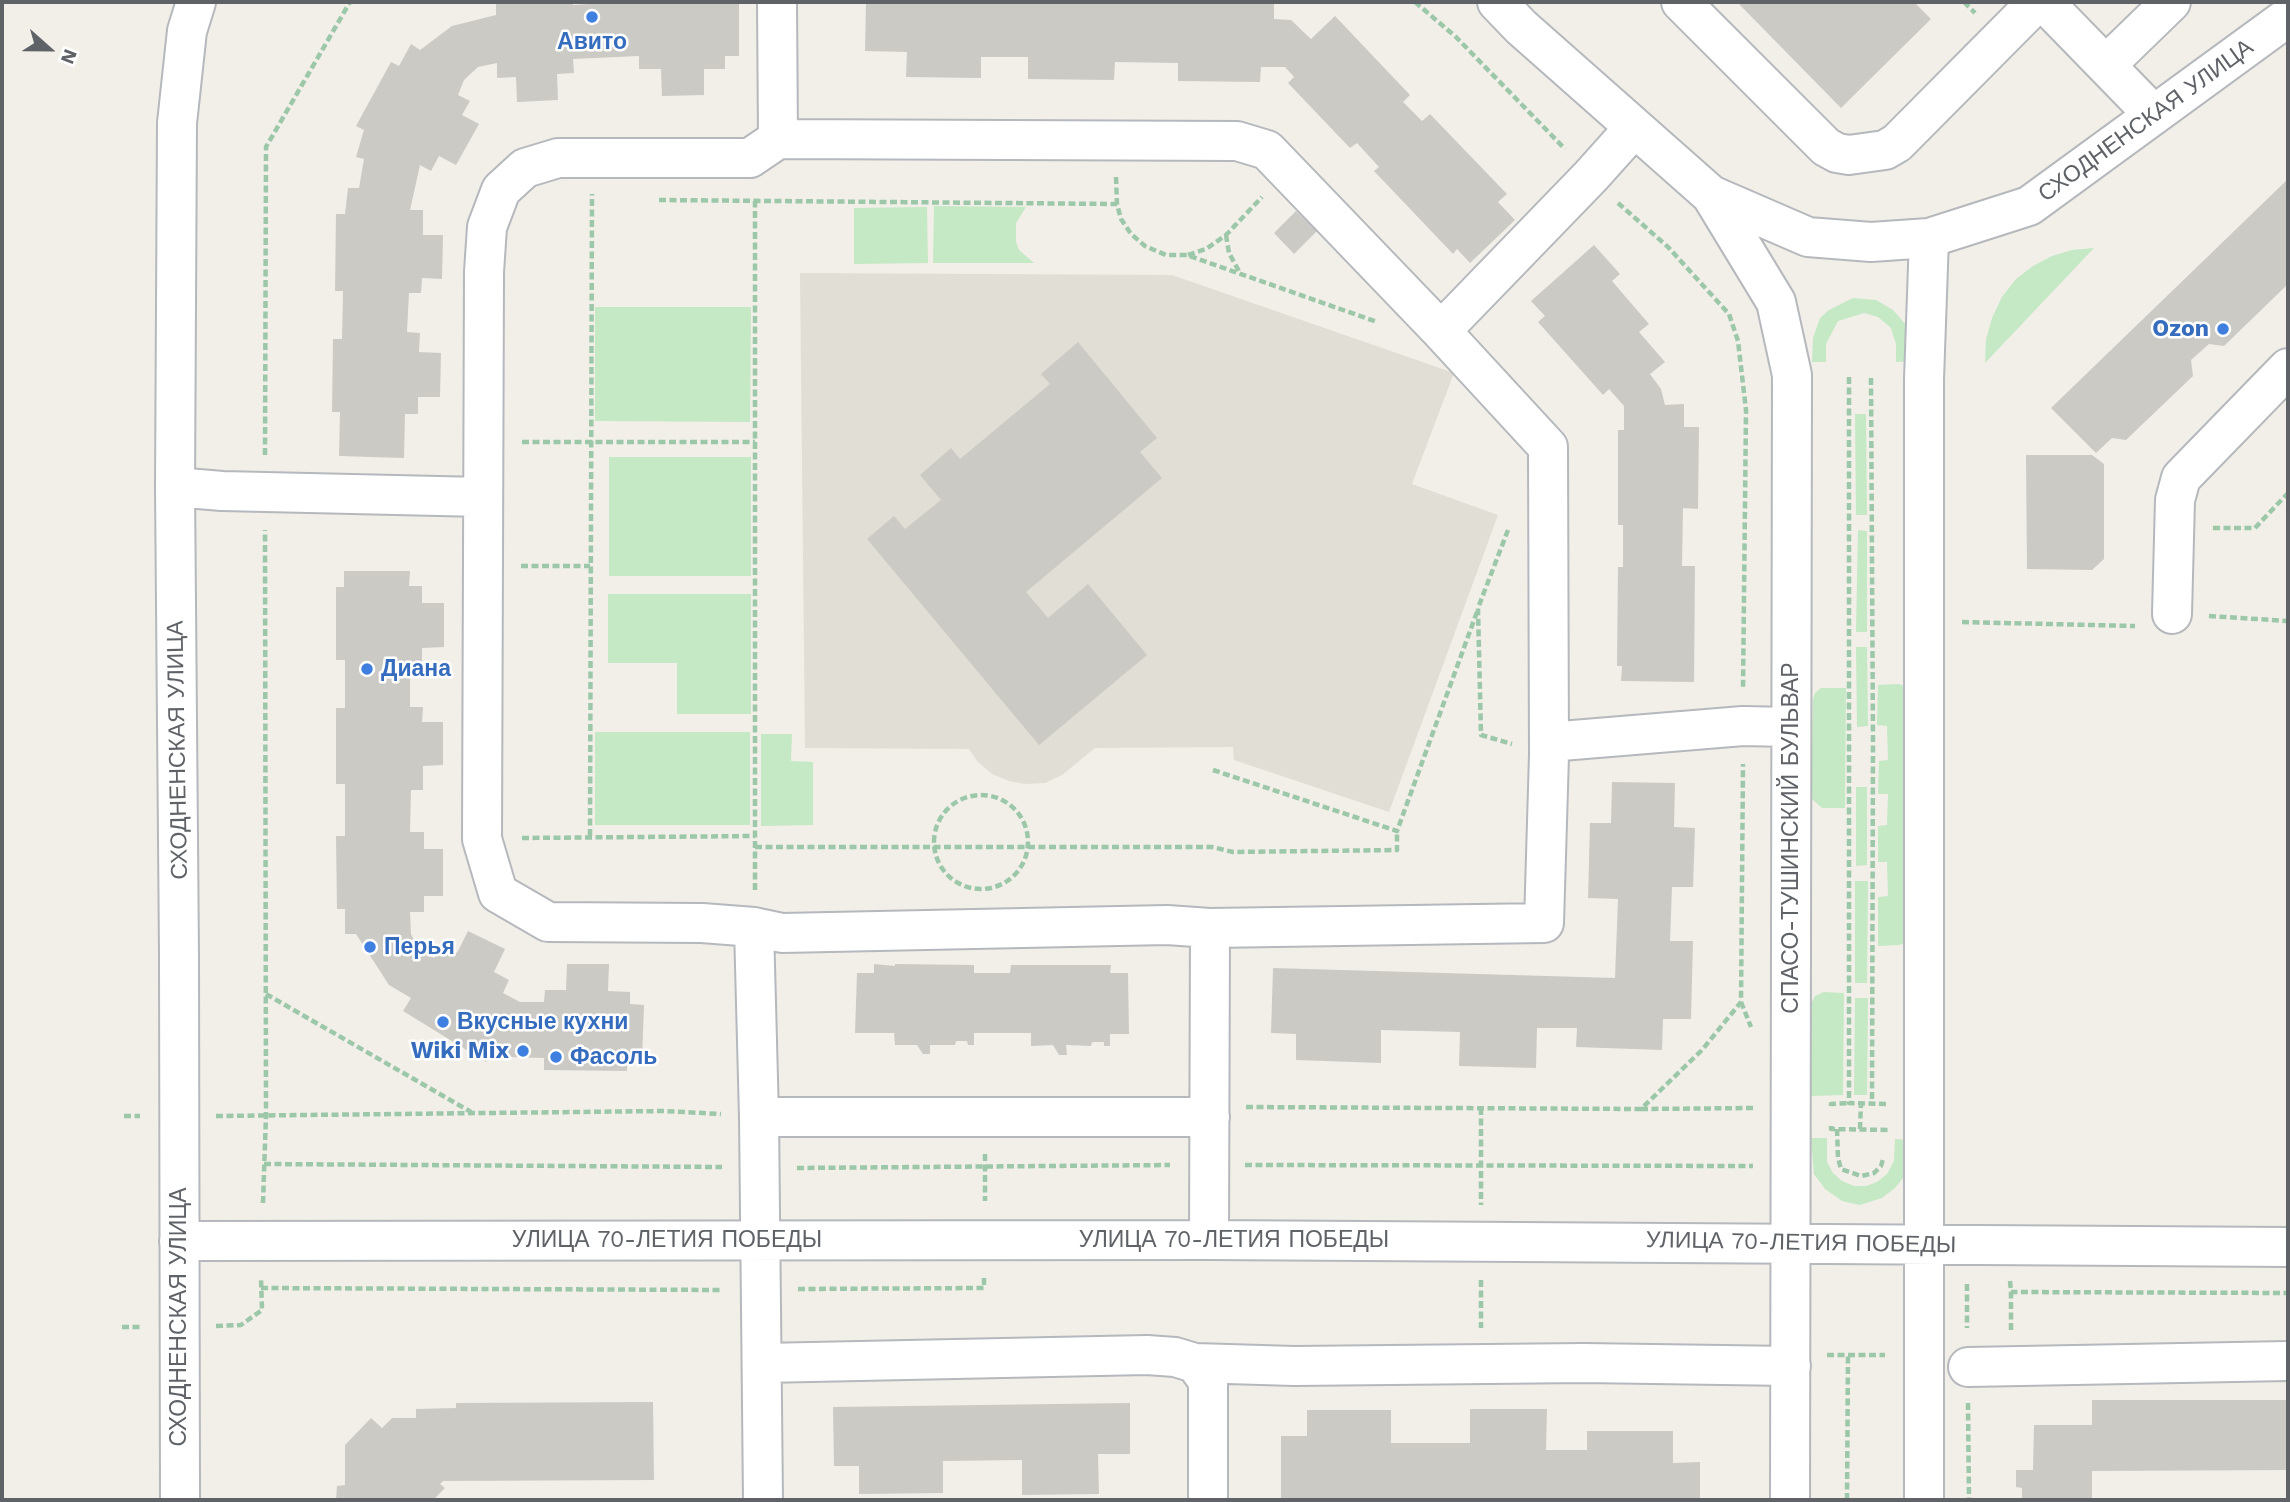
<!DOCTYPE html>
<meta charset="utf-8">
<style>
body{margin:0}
#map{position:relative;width:2290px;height:1502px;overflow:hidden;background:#f1efe8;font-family:"Work Sans",sans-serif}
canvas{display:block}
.frame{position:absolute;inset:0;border:4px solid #5f6368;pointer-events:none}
.north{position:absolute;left:14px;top:14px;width:70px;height:70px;-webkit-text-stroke:5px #fff;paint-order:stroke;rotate:111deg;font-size:19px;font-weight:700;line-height:28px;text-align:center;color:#5f6368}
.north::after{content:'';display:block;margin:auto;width:24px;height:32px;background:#5f6368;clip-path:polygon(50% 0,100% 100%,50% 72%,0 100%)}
</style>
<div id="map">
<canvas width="2290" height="1502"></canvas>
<div class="frame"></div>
<div class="north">N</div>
</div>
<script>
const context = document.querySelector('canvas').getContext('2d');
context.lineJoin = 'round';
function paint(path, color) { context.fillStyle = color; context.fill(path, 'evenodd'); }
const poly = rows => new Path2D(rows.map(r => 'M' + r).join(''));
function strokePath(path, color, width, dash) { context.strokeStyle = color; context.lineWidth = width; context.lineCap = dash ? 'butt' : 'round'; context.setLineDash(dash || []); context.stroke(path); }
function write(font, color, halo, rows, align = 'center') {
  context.font = font + ' "Work Sans",sans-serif'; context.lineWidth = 5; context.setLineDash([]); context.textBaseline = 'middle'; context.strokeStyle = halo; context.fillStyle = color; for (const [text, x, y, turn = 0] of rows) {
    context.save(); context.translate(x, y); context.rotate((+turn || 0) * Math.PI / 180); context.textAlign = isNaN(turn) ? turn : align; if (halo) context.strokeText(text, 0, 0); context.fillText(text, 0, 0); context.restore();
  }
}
const education = poly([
 [800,273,1172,275,1454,373,1412,484,1498,515,1389,812,1234,760,1233,747,1095,748,1062,775,1045,783,1025,784,1009,781,992,774,977,761,969,749,805,748]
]);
const green = poly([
 [934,206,1026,207,1016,223,1016,242,1019,250,1034,263,933,263],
 [927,207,928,263,854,264,854,208],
 [2094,248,1985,363,1986,340,1992,318,2002,297,2016,279,2033,266,2052,256,2072,250],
 [1853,298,1876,300,1893,310,1908,327,1912,361,1896,362,1896,344,1891,328,1878,317,1864,313,1838,321,1826,344,1826,362,1812,362,1813,338,1820,318,1829,310],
 [595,307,751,307,750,422,595,421],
 [1855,414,1866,414,1867,515,1856,515],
 [609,457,751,457,751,576,609,576],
 [1858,530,1867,531,1867,632,1856,632],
 [608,594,751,594,751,714,677,714,677,663,608,663],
 [1856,647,1867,647,1868,726,1857,727],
 [1899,684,1906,687,1906,943,1899,945,1878,946,1878,897,1888,896,1887,862,1878,862,1878,826,1887,825,1888,794,1878,794,1879,761,1888,760,1887,726,1877,725,1878,685],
 [1821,688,1846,688,1845,808,1822,808,1811,798,1813,699,1815,693],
 [595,732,750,732,750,825,595,825],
 [761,734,792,734,791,761,813,762,813,825,761,826],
 [1856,787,1867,787,1867,865,1856,866],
 [1855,881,1868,881,1867,983,1855,983],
 [1824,992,1844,993,1843,1095,1811,1096,1811,1004,1815,996],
 [1855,998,1868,998,1867,1095,1854,1095],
 [1811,1138,1827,1138,1827,1162,1833,1173,1842,1181,1854,1186,1866,1186,1877,1182,1887,1174,1894,1161,1895,1139,1911,1140,1906,1174,1895,1188,1882,1198,1860,1205,1842,1201,1825,1189,1814,1174]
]);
const building = poly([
 [496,2,573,2,573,5,623,2,739,2,739,56,725,56,725,69,704,69,704,95,662,96,661,69,639,69,639,56,573,59,574,73,557,74,558,100,517,102,516,77,497,78,497,63,478,67,464,80,458,95,470,101,462,115,479,124,456,165,439,156,431,171,420,165,410,210,423,210,423,235,443,235,442,279,422,278,421,293,409,293,407,332,420,333,419,352,441,353,440,397,418,397,418,414,405,414,404,458,339,456,340,412,332,412,333,339,342,339,343,291,335,291,336,214,345,214,348,188,359,188,364,159,356,157,364,130,356,126,391,62,399,66,411,44,420,50,452,26,496,15],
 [866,2,1274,2,1274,19,1291,20,1311,39,1335,16,1410,95,1403,102,1422,121,1430,114,1507,194,1498,202,1515,220,1470,263,1457,249,1453,254,1374,171,1379,167,1357,143,1350,148,1288,83,1294,77,1285,67,1261,67,1260,82,1178,81,1178,63,1115,62,1114,80,1028,79,1028,57,981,57,981,78,906,77,907,52,865,51],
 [1737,2,1914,2,1931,19,1841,108],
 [2288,179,2288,284,2224,346,2209,344,2191,360,2193,376,2126,440,2112,438,2096,453,2051,408],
 [1296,211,1317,231,1294,254,1274,233],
 [1594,245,1620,274,1612,281,1649,324,1639,332,1665,362,1650,374,1661,389,1665,405,1684,404,1684,427,1699,427,1698,509,1683,508,1682,566,1695,566,1694,682,1621,681,1622,666,1617,666,1618,567,1623,567,1623,525,1618,525,1618,430,1624,430,1624,406,1609,389,1603,395,1538,322,1545,316,1531,301],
 [1078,342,1157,438,1140,452,1162,478,1026,592,1048,618,1088,584,1147,655,1039,745,867,539,894,516,905,529,941,500,920,475,951,448,960,459,1050,384,1041,374],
 [2026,455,2092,455,2104,464,2104,559,2092,570,2027,569],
 [344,571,410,571,409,586,422,586,422,603,444,603,444,647,422,648,422,667,410,668,410,707,423,707,422,722,443,722,443,765,423,766,423,790,411,790,410,832,424,832,424,849,443,849,443,896,424,896,424,912,410,912,411,934,419,950,434,958,441,945,457,953,468,931,505,949,494,972,509,980,503,993,520,1002,544,1002,545,990,566,990,567,964,609,964,608,991,630,992,630,1004,644,1005,642,1060,627,1060,627,1071,544,1070,544,1058,508,1057,495,1049,486,1062,403,1011,411,998,389,985,356,934,345,934,345,909,337,909,336,836,345,836,345,784,336,784,336,708,345,708,345,660,336,660,336,587,344,587],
 [1612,782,1675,783,1674,827,1695,828,1693,887,1672,887,1670,941,1693,941,1691,1019,1663,1019,1662,1050,1576,1047,1577,1028,1537,1028,1536,1068,1459,1066,1460,1032,1381,1030,1381,1063,1296,1060,1296,1034,1271,1033,1273,968,1615,978,1618,899,1588,898,1590,823,1611,823],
 [874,964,895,966,895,964,974,965,974,973,1010,973,1011,965,1111,965,1110,973,1128,973,1129,1034,1110,1034,1110,1046,1104,1046,1104,1042,1092,1042,1091,1046,1066,1045,1067,1055,1059,1055,1053,1045,1031,1046,1031,1033,974,1033,974,1045,968,1045,967,1041,956,1041,955,1045,930,1045,930,1054,923,1054,917,1045,895,1045,894,1033,855,1033,857,973,874,973],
 [2092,1400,2288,1400,2288,1470,2092,1471,2092,1500,2022,1500,2022,1488,2016,1487,2016,1470,2033,1470,2034,1425,2092,1425],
 [653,1402,654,1480,443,1481,440,1484,445,1488,433,1500,336,1500,337,1486,345,1485,345,1445,371,1418,382,1428,392,1418,416,1418,416,1409,456,1408,456,1403],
 [1130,1403,1130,1454,1098,1454,1099,1494,1022,1495,1022,1460,943,1461,943,1493,859,1494,859,1466,834,1466,833,1407],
 [1470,1409,1547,1409,1546,1450,1587,1450,1587,1431,1673,1431,1673,1463,1700,1462,1700,1500,1281,1500,1281,1436,1307,1436,1307,1410,1391,1410,1391,1443,1470,1443]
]);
const path = poly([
 [1415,2,1456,37,1565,149],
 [1964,2,1975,13],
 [1116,177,1117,204,1121,219,1131,234,1145,246,1166,255,1187,255,1377,322],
 [659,200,1117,204],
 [1618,203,1668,247,1729,314,1738,341,1746,410,1743,689],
 [1226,235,1229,253,1240,273],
 [1188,255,1206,249,1226,235,1262,197],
 [1849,377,1849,1103,1888,1104],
 [1871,378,1873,743,1872,1103],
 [522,442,755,442],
 [265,455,266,147,350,2],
 [2213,528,2255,528,2288,493],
 [1508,530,1478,608,1481,735,1512,744],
 [521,566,590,566],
 [2209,616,2288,621],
 [1962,622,2135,626],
 [1213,770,1397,831,1477,612],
 '934 842a47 47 0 1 1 94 0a47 47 0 1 1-94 0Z',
 [590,836,592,194],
 [522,838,755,836],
 [755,847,1212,847,1233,852,1397,850,1397,831],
 [755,890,755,201],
 [266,994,471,1112],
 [1741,1002,1751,1027],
 [1831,1106,1831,1104,1849,1103],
 [1246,1107,1641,1109,1702,1050,1741,1002,1743,764],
 [1481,1108,1481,1205],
 [1641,1109,1754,1108],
 [124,1116,140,1116],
 [216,1116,665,1111,721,1114],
 [1831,1126,1831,1129,1888,1130],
 [1837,1129,1838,1158,1841,1169,1861,1176,1874,1173,1881,1166,1883,1159],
 [1860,1129,1861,1103],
 [985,1154,985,1201],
 [264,1164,722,1167],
 [1245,1165,1753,1166],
 [797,1168,1170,1165],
 [263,1203,266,1115,265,530],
 [1481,1280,1481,1328],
 [2010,1281,2011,1292,2288,1293],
 [1967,1284,1967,1328],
 [261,1288,722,1290],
 [798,1289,984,1288,984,1277],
 [216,1326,241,1325,262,1310,261,1279],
 [122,1327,141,1327],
 [2011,1330,2011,1292],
 [1827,1355,1885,1355],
 [1968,1403,1969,1500],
 [1847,1500,1848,1355]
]);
const minor = poly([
 [777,2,778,139],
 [1497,2,1521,27,1711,195,1808,237,1871,242,1929,238,2029,206,2288,17],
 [1681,2,1826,147,1837,153,1849,155,1885,150,1897,143,2037,2],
 [2044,2,2154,115],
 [2106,65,2171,2],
 [1711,195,1776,302,1792,375,1790,1500],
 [175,487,222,491,482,497],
 [2172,614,2175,500,2181,478,2288,368],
 [1549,742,1743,726,1790,727],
 [754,927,782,933,1167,925,1210,928,1544,923,1549,755,1548,447,1441,331],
 [759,1117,1210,1117],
 [1209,1240,1210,928],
 [179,1241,1209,1240,2288,1247],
 [763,1363,1147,1355,1175,1357,1195,1363,1208,1381,1208,1500],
 [1195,1363,1294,1366,1584,1363,1791,1366],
 [1968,1367,2288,1361],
 [180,1500,179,956,175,487,177,123,187,31,196,2],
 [763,1500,759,1117,754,927,702,923,548,922,498,893,482,839,484,272,487,227,501,190,525,168,558,158,750,158,778,139,1237,141,1267,150,1441,331,1591,176,1634,128],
 [1924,1500,1924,379,1929,238]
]);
const markers = [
 [592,17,7,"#3f7fe0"],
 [2223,329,7,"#3f7fe0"],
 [367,669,7,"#3f7fe0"],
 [370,947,7,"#3f7fe0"],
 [443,1022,7,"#3f7fe0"],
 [523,1051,7,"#3f7fe0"],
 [556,1057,7,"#3f7fe0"]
];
const shopNames = [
 ["Авито",592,42,"center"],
 ["Ozon",2209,329,"right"],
 ["Диана",381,669],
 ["Перья",384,947],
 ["Вкусные кухни",457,1022],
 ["Wiki Mix",509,1051,"right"],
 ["Фасоль",570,1057]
];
const streetNames = [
 ["СХОДНЕНСКАЯ УЛИЦА",2146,121,-36],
 ["СХОДНЕНСКАЯ УЛИЦА",178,750,-91],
 ["СПАСО-ТУШИНСКИЙ БУЛЬВАР",1791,838,-90],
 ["УЛИЦА 70-ЛЕТИЯ ПОБЕДЫ",667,1240],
 ["УЛИЦА 70-ЛЕТИЯ ПОБЕДЫ",1234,1240],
 ["УЛИЦА 70-ЛЕТИЯ ПОБЕДЫ",1801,1243,1],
 ["СХОДНЕНСКАЯ УЛИЦА",179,1317,-90]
];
paint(education, '#e1ded6');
paint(green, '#c5e8c5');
paint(building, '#cccac5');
strokePath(minor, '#b5b8bc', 42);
strokePath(path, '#9cc7a9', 4.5, [7, 3.5]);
strokePath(minor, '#fff', 38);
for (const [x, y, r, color] of markers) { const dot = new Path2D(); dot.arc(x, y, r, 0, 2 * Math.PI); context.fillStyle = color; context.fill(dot); strokePath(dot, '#fff', 2.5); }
write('bold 23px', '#366cbe', '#fff', shopNames, 'left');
write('23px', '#5f6368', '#fff', streetNames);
</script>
